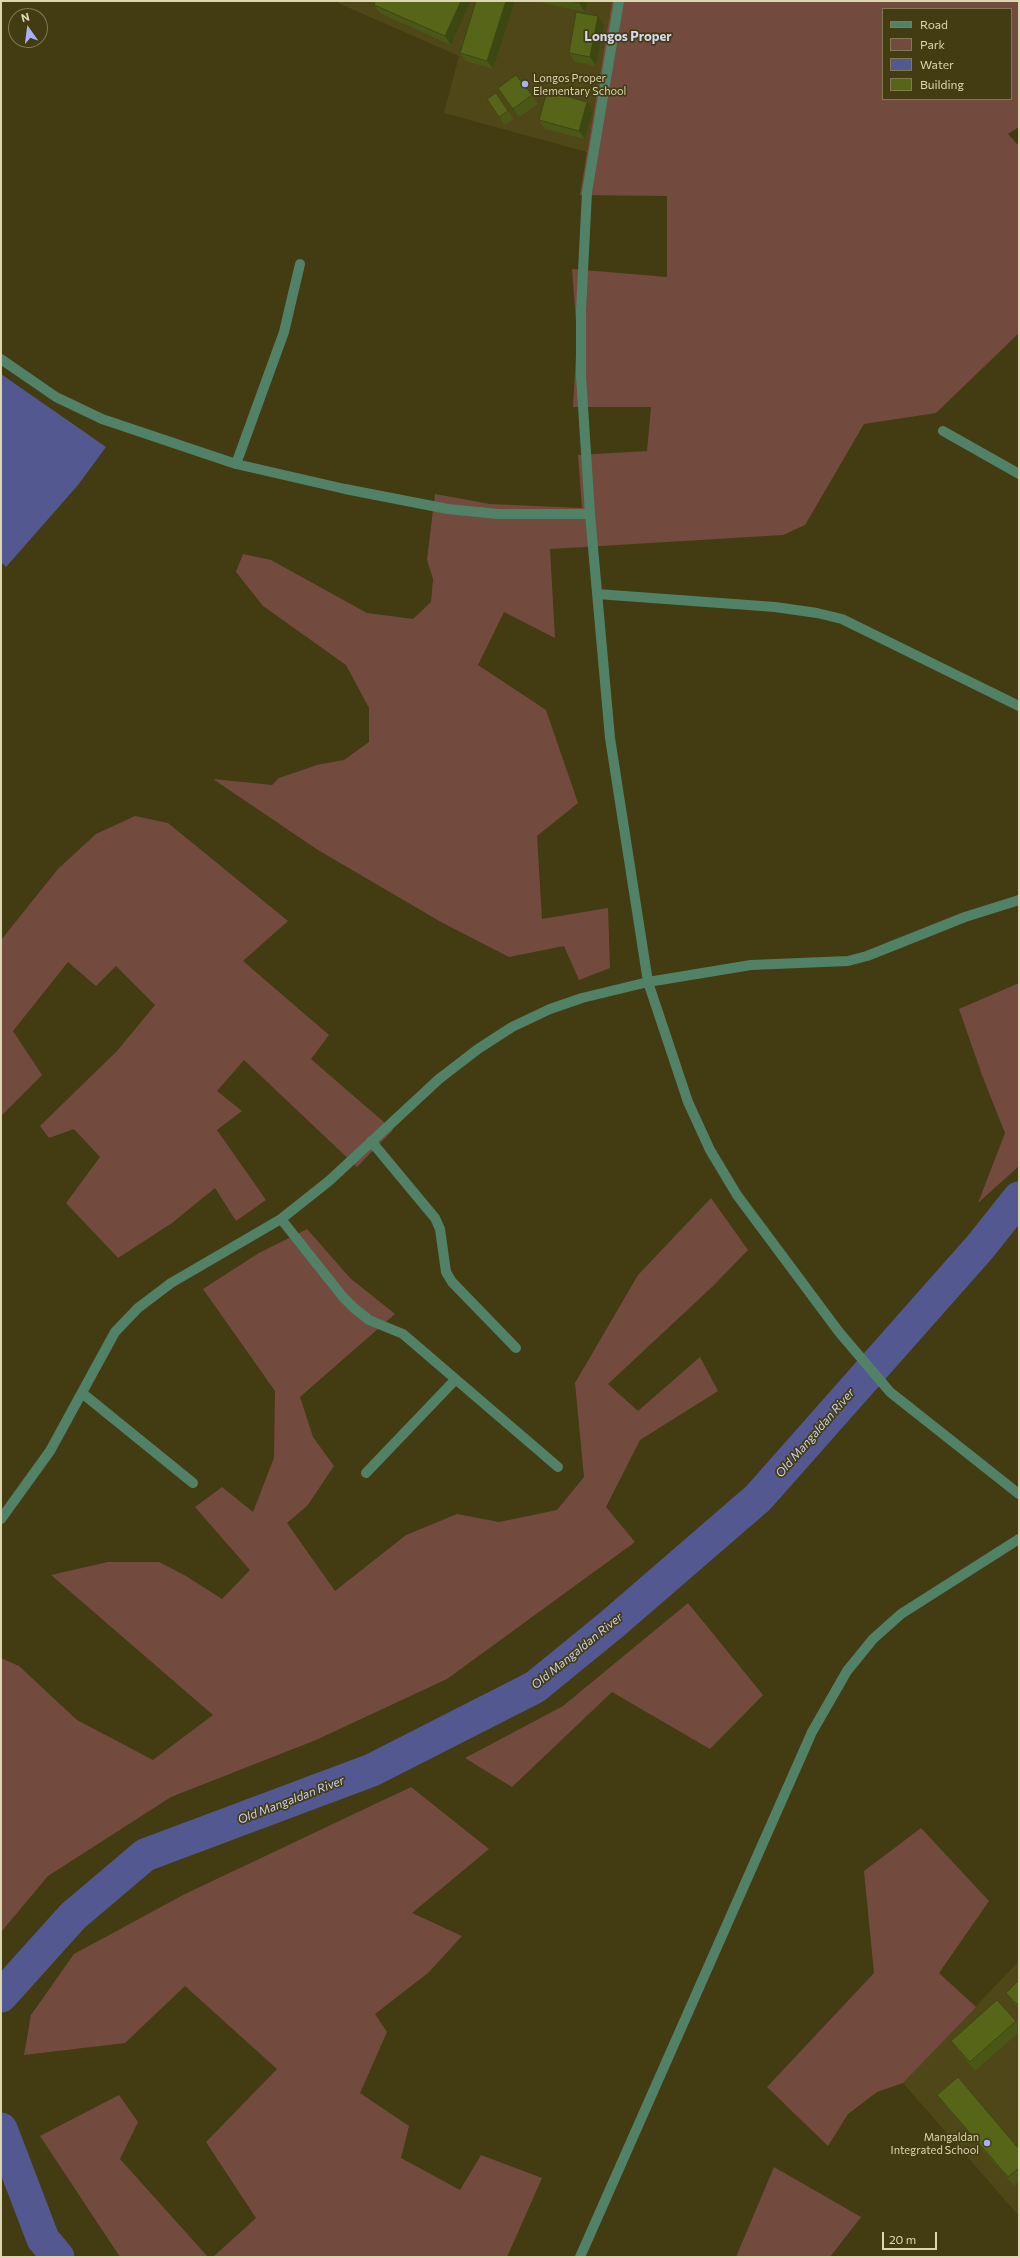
<!DOCTYPE html>
<style>
body{margin:0}
#map{position:relative;width:1020px;height:2258px;overflow:hidden;background:#433b12;font-family:Commissioner,sans-serif}
canvas{display:block}
.frame{position:absolute;inset:0;border:2px solid #ddd6b1;pointer-events:none}
.legend{position:absolute;left:882px;top:8px;width:130px;height:92px;box-sizing:border-box;background:#433b12;border:1px solid #817952;margin:0;padding:5px 7px;list-style:none;font-size:12px;color:#ddd6b1}
.legend li{display:flex;align-items:center;gap:8px;height:20px}
.legend b{width:20px;border:1px solid #817952}
.north{position:absolute;left:8px;top:8px;width:40px;height:40px;box-sizing:border-box;background:#433b12;border:1px solid #817952;border-radius:50%;rotate:346deg;font-size:11px;font-weight:700;line-height:16px;text-align:center;color:#ddd6b1}
.north::after{content:'';display:block;margin:auto;width:14px;height:18px;background:#a9b0fc;clip-path:polygon(50% 0,100% 100%,50% 72%,0 100%)}
.scale{position:absolute;left:882px;top:2232px;width:55px;height:18px;box-sizing:border-box;border:2px solid #ddd6b1;border-top:0;padding-left:5px;font-size:12px;line-height:14px;white-space:nowrap;color:#ddd6b1;-webkit-text-stroke:3px #433b12;paint-order:stroke}
</style>
<div id="map">
<canvas width="1020" height="2258"></canvas>
<div class="frame"></div>
<ul class="legend">
<li><b style="height:5px;background:#518267"></b>Road</li>
<li><b style="height:11px;background:#724b3e"></b>Park</li>
<li><b style="height:11px;background:#545890"></b>Water</li>
<li><b style="height:11px;background:#576519"></b>Building</li>
</ul>
<div class="north">N</div>
<div class="scale">20 m</div>
</div>
<script>
const context = document.querySelector('canvas').getContext('2d');
context.lineJoin = 'round';
function paint(path, color) { context.fillStyle = color; context.fill(path, 'evenodd'); }
const poly = rows => new Path2D(rows.map(r => 'M' + r).join(''));
function strokePath(path, color, width, dash) { context.strokeStyle = color; context.lineWidth = width; context.lineCap = dash ? 'butt' : 'round'; context.setLineDash(dash || []); context.stroke(path); }
function write(font, color, halo, rows, align = 'center') {
  context.font = font + ' Commissioner,sans-serif'; context.lineWidth = 3.5; context.setLineDash([]); context.textBaseline = 'middle'; context.strokeStyle = halo; context.fillStyle = color; for (const [text, x, y, turn = 0] of rows) {
    context.save(); context.translate(x, y); context.rotate((+turn || 0) * Math.PI / 180); context.textAlign = isNaN(turn) ? turn : align; if (halo) context.strokeText(text, 0, 0); context.fillText(text, 0, 0); context.restore();
  }
}
const built = poly([
 [339,1,612,1,587,152,444,113,459,56,338,3],
 [1019,1961,1019,2216,903,2083]
]);
const green = poly([
 [612,1,1019,1,1019,127,1008,134,1019,146,1019,333,936,413,864,424,805,525,783,535,550,549,555,638,504,612,478,665,546,710,578,803,537,836,542,919,608,908,610,968,579,980,564,946,509,957,441,922,318,850,213,779,272,785,279,778,317,765,344,760,369,742,369,708,346,665,263,606,236,572,243,554,271,560,367,613,413,619,431,602,433,579,427,560,435,494,490,504,582,508,578,455,647,451,651,407,573,407,577,336,572,269,667,277,667,196,580,195],
 [883,9,1011,9,1011,99,883,99],
 [135,816,168,823,288,921,243,961,329,1035,311,1059,393,1130,357,1167,244,1060,217,1091,242,1111,217,1130,266,1200,236,1221,215,1188,172,1223,118,1258,66,1203,100,1157,74,1129,49,1138,40,1126,117,1051,155,1005,116,966,96,986,68,962,13,1031,42,1075,1,1116,1,940,58,869,96,834],
 [1019,983,1019,1166,978,1203,1005,1133,982,1075,959,1009],
 [711,1198,748,1250,712,1287,608,1384,638,1411,700,1357,718,1391,640,1440,606,1507,635,1542,447,1679,316,1740,171,1797,48,1876,1,1932,1,1658,19,1666,77,1720,153,1760,213,1715,51,1575,108,1562,159,1562,186,1576,222,1599,250,1570,195,1507,222,1487,253,1512,274,1458,275,1391,203,1289,259,1253,307,1229,350,1278,395,1314,300,1397,313,1437,334,1466,307,1506,287,1523,335,1591,406,1535,457,1514,499,1522,557,1510,584,1477,575,1383,638,1275],
 [688,1603,763,1695,710,1749,612,1692,512,1787,465,1758,563,1706],
 [411,1787,489,1849,412,1913,462,1936,428,1973,375,2014,387,2032,360,2093,409,2126,401,2158,460,2190,481,2155,542,2178,507,2257,213,2257,256,2218,206,2142,277,2069,185,1986,125,2043,24,2055,31,2015,74,1954,185,1894],
 [921,1828,989,1901,939,1973,976,2007,903,2083,877,2092,848,2114,828,2146,767,2087,874,1973,864,1871],
 [119,2095,138,2122,120,2159,208,2257,120,2257,40,2136],
 [774,2167,861,2217,830,2257,736,2257]
]);
const water = poly([
 [1,374,106,447,78,485,6,567,1,562]
]);
const river = poly([
 [1,1996,73,1916,145,1855,372,1770,535,1687,611,1625,758,1498,980,1247,1019,1198],
 [1,2129,43,2239,58,2257]
]);
const minor = poly([
 [619,1,587,192,581,311,581,376,590,514,610,738,648,982,688,1102,710,1150,737,1195,839,1332,890,1392,1019,1494],
 [1,359,56,397,102,419,236,464,345,489,448,509,498,514,590,514],
 [943,431,1019,474],
 [236,464,284,332,300,264],
 [597,594,775,607,817,613,842,619,1019,706],
 [371,1141,435,1218,440,1229,446,1272,452,1282,516,1348],
 [281,1219,343,1297,354,1308,369,1320,403,1334,558,1467],
 [82,1393,193,1483],
 [366,1473,455,1380],
 [1,1519,50,1451,115,1332,138,1308,171,1283,281,1219,329,1181,439,1079,478,1049,512,1027,550,1009,582,998,648,982,751,965,848,961,867,956,965,917,1019,900],
 [580,2257,812,1732,847,1671,873,1639,901,1614,1019,1539]
]);
const wall = poly([
 [471,1,451,45,380,13,374,5],
 [476,1,515,1,493,69,466,61,460,53],
 [542,1,588,1,585,12,543,3],
 [604,25,596,66,575,62,569,53],
 [498,88,532,95,538,104,519,117],
 [496,93,514,119,505,125,487,99],
 [587,102,593,110,585,139,545,129,539,120],
 [1019,1980,1019,2009,1012,2001,1006,1993],
 [1016,2021,1019,2025,1019,2032,975,2071,957,2049,951,2041],
 [937,2095,1019,2149,1019,2181,1014,2186,943,2103]
]);
const shadedWall = poly([
 [461,1,471,1,451,45,445,36],
 [506,1,515,1,493,69,487,61],
 [580,1,588,1,585,12,579,3],
 [598,16,604,25,596,66,590,57],
 [587,102,593,110,585,139,579,131]
]);
const building = poly([
 [375,1,461,1,445,36,374,5,375,1],
 [476,1,506,1,487,61,460,53,476,1],
 [569,1,580,1,579,3,569,1],
 [576,12,598,16,590,57,569,53,576,12],
 [516,75,532,95,513,109,498,88,516,75],
 [547,91,587,102,579,131,539,120,547,91],
 [496,93,508,111,499,117,487,99,496,93],
 [1019,1980,1019,2006,1006,1993,1019,1980],
 [997,2000,1016,2021,970,2062,951,2041,997,2000],
 [958,2077,1019,2149,1019,2168,1008,2177,937,2095,958,2077],
 [1019,2184,1019,2189,1017,2186,1019,2184]
]);
const markers = [
 [525,84,4,"#a9b0fc"],
 [987,2143,4,"#a9b0fc"]
];
const poiNames = [
 ["Longos Proper",533,78],
 ["Elementary School",533,91],
 ["Mangaldan",979,2137,"right"],
 ["Integrated School",979,2150,"right"]
];
const waterNames = [
 ["Old Mangaldan River",815,1433,-49],
 ["Old Mangaldan River",577,1651,-39],
 ["Old Mangaldan River",291,1800,-21]
];
const quarterNames = [
 ["Longos Proper",628,37]
];
paint(built, '#504718');
paint(green, '#724b3e');
paint(water, '#545890');
strokePath(river, '#545890', 33);
strokePath(minor, '#518267', 10);
paint(wall, '#4b5716');
paint(shadedWall, '#3d4712');
paint(building, '#576519');
strokePath(building, '#3d4712', 1);
for (const [x, y, r, color] of markers) { const dot = new Path2D(); dot.arc(x, y, r, 0, 2 * Math.PI); context.fillStyle = color; context.fill(dot); strokePath(dot, '#433b12', 1.5); }
write('11px', '#ddd6b1', '#433b12', poiNames, 'left');
write('italic 12px', '#cbd0f2', '#433b12', waterNames);
write('bold 13px', '#d3d7f4', '#433b12', quarterNames);
</script>
